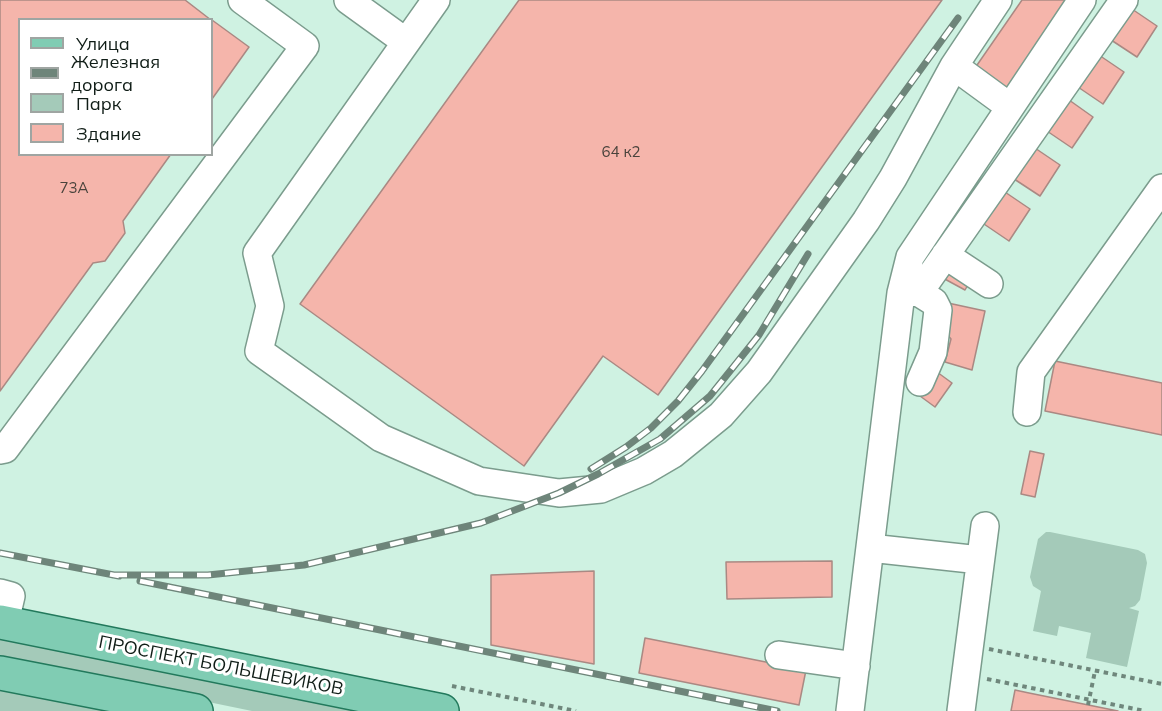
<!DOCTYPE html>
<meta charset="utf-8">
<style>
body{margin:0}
#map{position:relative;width:1162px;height:711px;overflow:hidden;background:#cff2e2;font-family:Mulish,sans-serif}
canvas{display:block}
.legend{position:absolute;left:18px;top:18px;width:195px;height:138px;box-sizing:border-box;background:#fff;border:2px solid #9fa5a2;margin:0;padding:8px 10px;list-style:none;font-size:18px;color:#101d17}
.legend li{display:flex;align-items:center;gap:12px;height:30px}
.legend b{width:30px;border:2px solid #9fa5a2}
</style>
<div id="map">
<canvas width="1162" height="711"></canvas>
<ul class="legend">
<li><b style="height:8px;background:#80ccb3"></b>Улица</li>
<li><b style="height:8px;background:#6e857a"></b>Железная дорога</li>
<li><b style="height:16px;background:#a4cab9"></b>Парк</li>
<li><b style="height:16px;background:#f5b5ab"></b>Здание</li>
</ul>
</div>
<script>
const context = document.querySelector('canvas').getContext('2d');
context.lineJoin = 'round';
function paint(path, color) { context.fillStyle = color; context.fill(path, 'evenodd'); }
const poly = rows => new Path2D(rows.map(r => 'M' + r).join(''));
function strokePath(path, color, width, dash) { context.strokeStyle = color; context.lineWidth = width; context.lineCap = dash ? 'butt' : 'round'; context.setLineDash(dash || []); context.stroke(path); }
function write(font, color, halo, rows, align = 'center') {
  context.font = font + ' Mulish,sans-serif'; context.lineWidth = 6; context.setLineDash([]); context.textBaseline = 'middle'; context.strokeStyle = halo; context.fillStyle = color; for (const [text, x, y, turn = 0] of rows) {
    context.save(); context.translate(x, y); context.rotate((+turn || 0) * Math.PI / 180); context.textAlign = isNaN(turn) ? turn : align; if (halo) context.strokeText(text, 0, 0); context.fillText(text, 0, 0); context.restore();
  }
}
const green = poly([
 [1046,532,1050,532,1138,550,1145,554,1147,563,1140,600,1135,606,1129,608,1139,611,1127,667,1086,658,1091,633,1059,626,1057,636,1033,631,1041,591,1033,586,1030,577,1038,539],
 [0,636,376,711,252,711,0,659],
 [0,689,135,711,0,711]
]);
const building = poly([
 [0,0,185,0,211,20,20,20,20,154,171,154,123,221,125,233,105,261,93,263,0,391,0,0],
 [519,0,942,0,658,395,603,356,524,466,300,304,519,0],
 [1022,0,1071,0,1008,90,975,68,1022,0],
 [1126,5,1157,26,1137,57,1105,36,1126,5],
 [212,20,249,47,212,99,212,20],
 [1093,51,1124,72,1103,104,1072,83,1093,51],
 [1062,95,1093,117,1072,148,1041,127,1062,95],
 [1029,144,1060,165,1040,196,1008,175,1029,144],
 [999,188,1030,209,1009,241,978,220,999,188],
 [945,269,969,283,965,290,941,277,945,269],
 [948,303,985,311,972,370,945,362,951,339,947,334,948,303],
 [1055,361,1162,383,1162,435,1045,411,1055,361],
 [937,372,952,383,935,407,920,396,937,372],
 [1030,451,1044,454,1035,497,1021,494,1030,451],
 [832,561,832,597,727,599,726,562,832,561],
 [594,571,594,664,491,645,491,575,594,571],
 [645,638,806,670,799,705,639,673,645,638],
 [1015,690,1029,693,1118,711,1011,711,1015,690]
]);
const path = poly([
 [989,649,1162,684],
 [987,679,1145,711],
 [452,686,576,711],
 [1088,705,1095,671]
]);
const minor = poly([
 [348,0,406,42],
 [436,0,257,253,270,306,259,351,381,438,479,481,559,493,601,489,644,471,673,454,721,415,759,372,866,221,893,178,954,66,998,0],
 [954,66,1010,107],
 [945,255,989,284],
 [918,292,934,302,938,310,933,352,920,382],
 [901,293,918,292,925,284,1124,0],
 [1027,412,1031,372,1162,188],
 [0,450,5,449,305,46,242,0],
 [870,548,980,560],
 [0,593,11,596,5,622],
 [779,655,856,666],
 [850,711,901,293,910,257,1082,0],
 [961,711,985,526]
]);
const major = poly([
 [0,622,442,711],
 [0,673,196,711]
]);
const rail = poly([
 [591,469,626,447,651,428,678,401,702,371,958,18],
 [0,553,119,576],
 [113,575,208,575,304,565,481,523,559,493,598,474,660,439,710,396,759,335,808,254],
 [140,581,777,711]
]);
const numberNames = [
 ["64 к2",621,152],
 ["73А",74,188]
];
const streetNames = [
 ["ПРОСПЕКТ БОЛЬШЕВИКОВ",221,666,11]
];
paint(green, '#a4cab9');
paint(building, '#f5b5ab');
strokePath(building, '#aa8983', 1.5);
strokePath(minor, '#7b9c8d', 30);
strokePath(major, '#22795c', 36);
strokePath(path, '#6f877c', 4, [4.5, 4.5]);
strokePath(minor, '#fff', 27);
strokePath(major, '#80ccb3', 33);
strokePath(rail, '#6e857a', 7);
strokePath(rail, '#fff', 4.5, [14]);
write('15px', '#49433c', null, numberNames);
write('18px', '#101d17', '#fff', streetNames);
</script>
